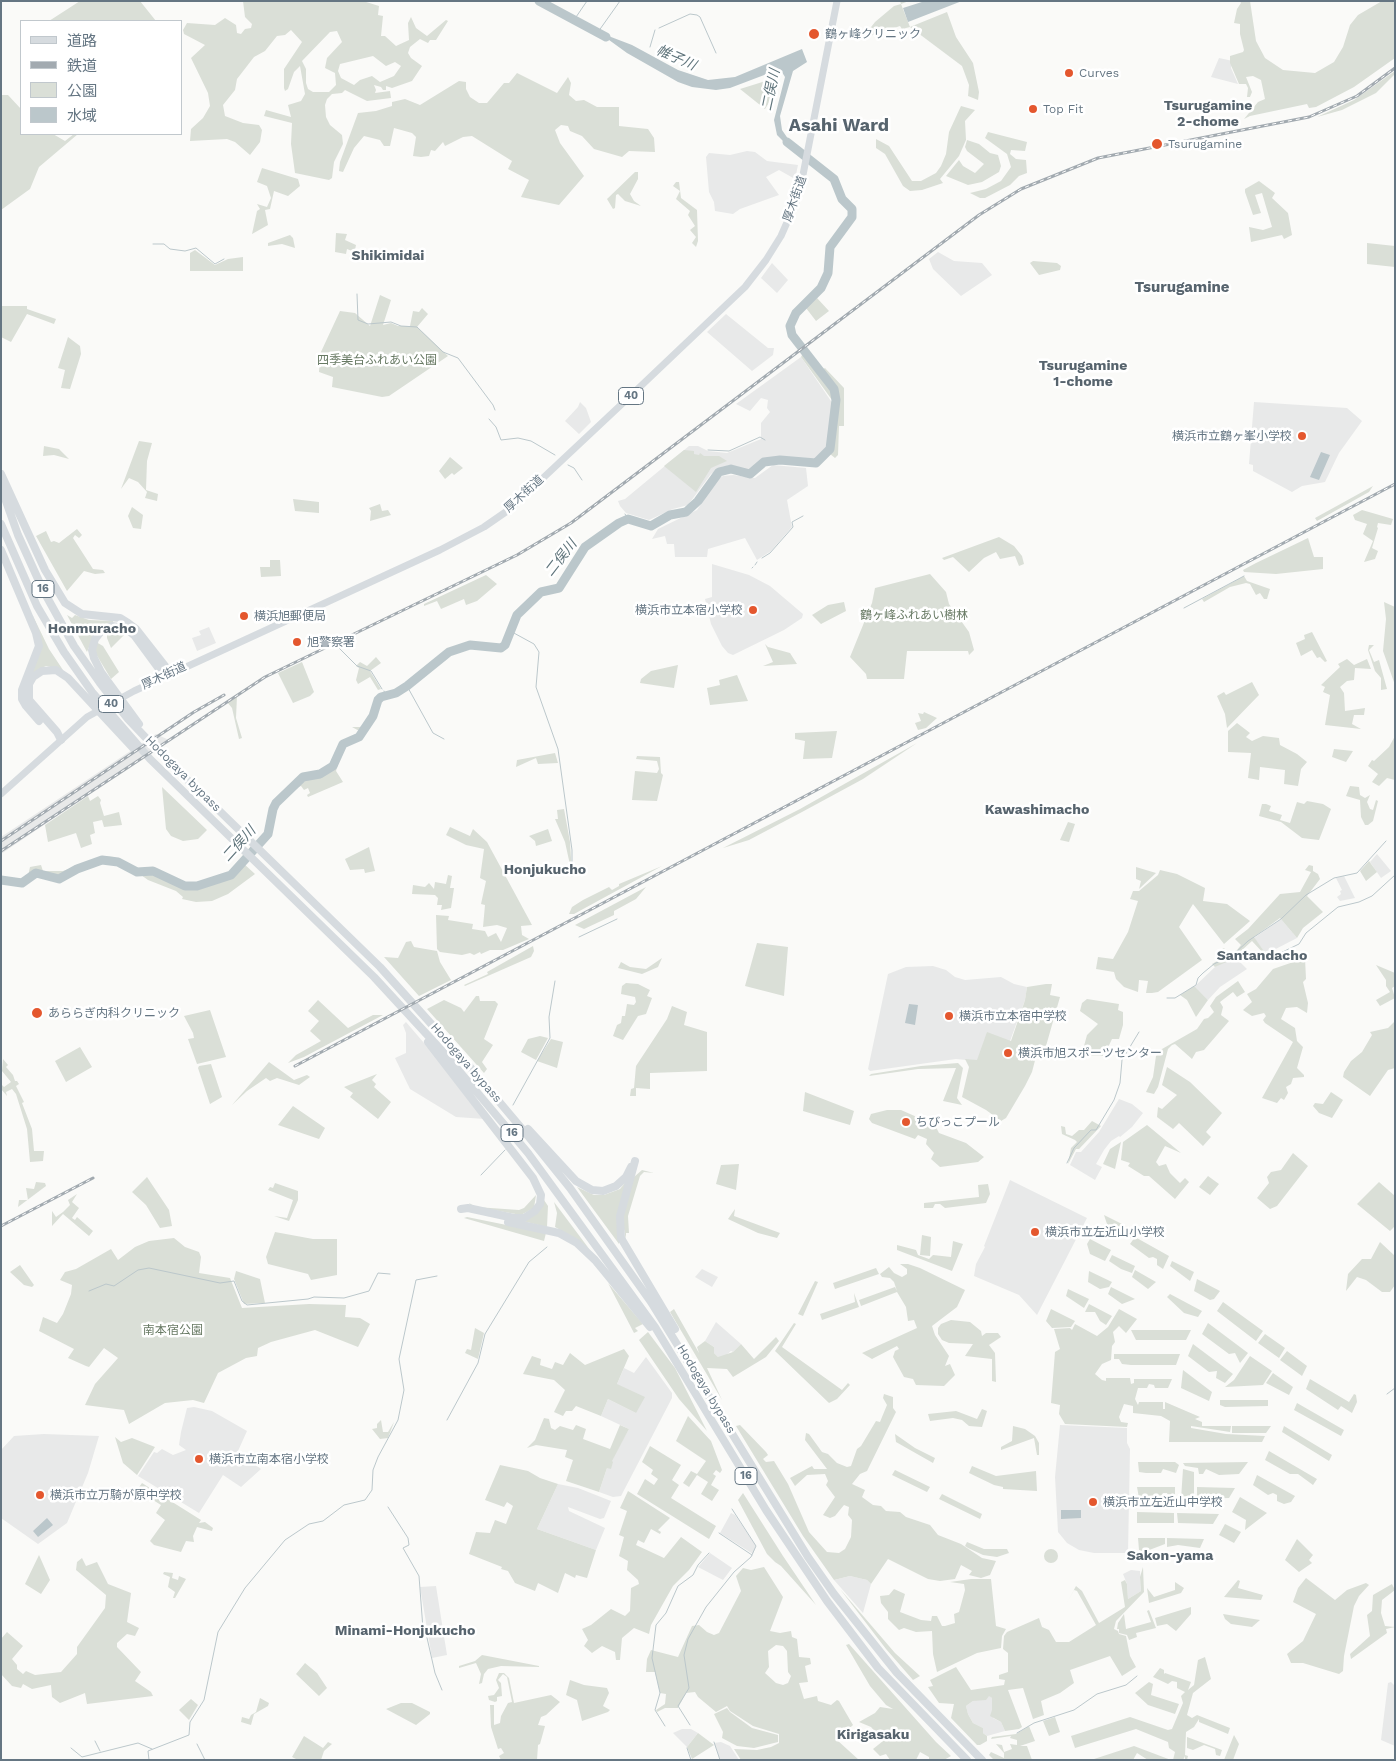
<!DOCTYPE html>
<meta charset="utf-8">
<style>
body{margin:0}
#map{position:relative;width:1396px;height:1761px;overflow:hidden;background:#fafaf8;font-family:"Work Sans","Noto Sans JP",sans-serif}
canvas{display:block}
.frame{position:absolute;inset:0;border:2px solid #657683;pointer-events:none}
.legend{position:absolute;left:20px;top:20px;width:162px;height:115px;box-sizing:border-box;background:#fff;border:1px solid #c1c8cd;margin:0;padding:6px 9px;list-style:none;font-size:15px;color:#657683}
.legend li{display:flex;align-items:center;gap:10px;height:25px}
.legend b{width:25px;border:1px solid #c1c8cd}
</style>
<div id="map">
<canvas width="1396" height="1761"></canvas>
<div class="frame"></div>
<ul class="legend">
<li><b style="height:6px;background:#d6dbdf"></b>道路</li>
<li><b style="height:6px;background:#a2aab0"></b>鉄道</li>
<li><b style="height:14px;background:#dadfd7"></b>公園</li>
<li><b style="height:14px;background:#bbc7cb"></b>水域</li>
</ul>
</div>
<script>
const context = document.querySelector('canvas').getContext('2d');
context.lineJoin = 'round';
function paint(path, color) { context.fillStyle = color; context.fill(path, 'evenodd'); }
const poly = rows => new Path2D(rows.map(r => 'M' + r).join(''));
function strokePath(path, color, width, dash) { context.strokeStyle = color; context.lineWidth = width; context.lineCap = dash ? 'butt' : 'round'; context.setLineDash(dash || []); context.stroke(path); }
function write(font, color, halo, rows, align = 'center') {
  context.font = font + ' "Work Sans","Noto Sans JP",sans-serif'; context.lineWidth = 5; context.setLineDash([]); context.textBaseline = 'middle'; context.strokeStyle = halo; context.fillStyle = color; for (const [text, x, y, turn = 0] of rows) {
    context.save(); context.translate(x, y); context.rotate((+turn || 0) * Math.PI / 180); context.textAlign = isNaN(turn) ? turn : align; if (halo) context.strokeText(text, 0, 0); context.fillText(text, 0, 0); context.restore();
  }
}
const built = poly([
 [1219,58,1233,61,1231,68,1238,84,1211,77],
 [747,151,755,152,767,161,798,165,795,179,779,170,766,177,779,195,740,209,733,214,715,211,714,202,709,192,706,157,709,153,730,155],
 [938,252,954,261,982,263,992,275,961,296,933,269,929,259],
 [772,263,788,280,777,293,761,278],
 [726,314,768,348,774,348,773,355,752,371,707,332],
 [801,357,833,404,827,447,818,458,807,460,769,457,761,460,749,470,731,465,722,467,711,474,688,505,673,509,649,520,626,513,620,506,618,501,625,499,689,446,698,446,708,451,727,453,761,439,761,423,770,412,767,408,768,400,761,398,750,411,736,404],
 [580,402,586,408,591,422,579,434,565,421,578,407],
 [1254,402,1347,408,1362,421,1339,453,1325,482,1302,486,1292,492,1253,471,1253,465,1249,464],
 [773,465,806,468,808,486,787,500,792,527,771,551,757,560,745,538,708,549,707,557,675,557,674,544,667,544,665,536,652,539,658,529,697,510,717,480,723,476,733,475,755,478],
 [712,564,749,575,770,586,803,614,802,618,784,630,733,655,728,653,722,646,711,624,705,599,712,597],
 [209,627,216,643,197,651,192,638,201,635,199,631],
 [156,734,169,740,1,854,1,837],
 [1377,854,1391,871,1381,878,1370,862],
 [1344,876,1355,898,1340,901,1337,897,1341,894,1340,891,1342,890,1336,878],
 [1281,919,1297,938,1266,954,1254,938],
 [1234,956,1247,969,1220,987,1208,1000,1194,987,1215,967],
 [933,966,946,970,955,977,965,980,1001,977,1014,984,1027,987,1025,1000,1010,1041,977,1061,956,1059,870,1071,868,1069,888,974,906,967],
 [406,1022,430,1050,485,1119,456,1117,410,1089,395,1058,406,1053,406,1033,403,1025],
 [1119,1099,1132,1104,1143,1113,1132,1127,1120,1137,1119,1136,1111,1141,1104,1150,1096,1164,1102,1167,1095,1180,1070,1165,1076,1152,1081,1152,1099,1132],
 [1010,1180,1087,1218,1037,1315,1019,1295,974,1276,976,1264,985,1247,984,1246],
 [702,1269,718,1277,712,1287,695,1277],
 [716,1322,741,1344,733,1352,731,1351,724,1357,718,1357,714,1353,714,1347,705,1341],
 [646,1357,672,1393,672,1398,621,1496,613,1497,599,1492,607,1468,629,1429,601,1416,608,1399,636,1413,617,1384,624,1368,634,1373],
 [194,1407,212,1411,247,1431,238,1451,261,1469,241,1487,223,1475,199,1513,138,1476,154,1452,157,1453,162,1449,173,1455,186,1450,179,1445,181,1432,187,1408],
 [1060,1425,1127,1428,1127,1443,1130,1449,1128,1553,1094,1553,1079,1550,1067,1543,1058,1532,1055,1477],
 [44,1434,99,1436,88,1473,67,1523,38,1544,1,1518,1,1450,14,1436],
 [558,1484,578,1488,611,1501,604,1518,600,1519,568,1507,569,1511,605,1528,596,1550,537,1529],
 [731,1513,735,1515,756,1546,753,1554,720,1533],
 [710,1553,732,1568,723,1580,698,1567],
 [1131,1570,1140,1571,1141,1591,1128,1599,1127,1584,1123,1574],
 [850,1576,867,1580,871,1584,863,1613,834,1580],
 [436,1586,447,1655,432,1658,420,1587],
 [1391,1682,1395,1686,1395,1746,1381,1740,1388,1683],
 [989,1695,992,1698,993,1718,1001,1722,1005,1731,987,1736,983,1733,983,1728,973,1723,968,1714,966,1706,973,1701],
 [682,1729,691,1729,698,1733,687,1747,673,1733],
 [721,1742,730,1746,739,1760,720,1760,714,1743]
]);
const green = poly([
 [80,1,140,1,156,21,49,21],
 [243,1,363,1,379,6,378,15,383,16,381,36,385,36,396,46,409,40,408,23,411,17,416,28,427,36,446,20,448,21,436,40,430,40,428,43,420,39,410,47,408,53,411,58,422,66,412,81,392,88,386,86,386,90,383,90,381,87,374,85,376,90,375,93,390,91,391,98,367,101,345,90,342,93,332,94,327,99,325,105,326,117,330,125,342,135,343,144,334,162,332,178,329,180,295,173,291,144,292,123,264,116,266,110,291,117,288,105,301,101,305,94,300,66,294,72,288,89,285,91,284,88,284,69,302,42,291,30,285,35,277,36,265,51,254,57,237,79,235,90,223,105,225,116,243,123,259,125,262,130,260,142,250,155,235,142,227,139,190,141,191,129,203,118,210,106,208,93,191,58,205,45,184,34,183,30,187,23,215,25,225,18,236,25,237,33,241,34,245,29,251,28,252,24,245,17],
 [337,31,342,42,327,58,325,68,335,73,336,85,329,92,313,92,308,89,306,83,306,69,302,61,330,32],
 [373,56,386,66,395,62,401,66,394,76,380,82,372,76,360,80,354,85,341,78,338,71,340,64],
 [900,1,909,1,901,4,910,27,947,12,956,37,973,63,979,92,978,100,968,96,969,85,962,66,910,27,902,29,900,26,870,36,868,31,875,22,894,6,901,4],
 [1240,1,1250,1,1256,41,1265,58,1283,70,1315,73,1334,62,1343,47,1350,25,1358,15,1382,1,1395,1,1395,58,1354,87,1316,107,1309,108,1307,104,1250,116,1244,119,1258,102,1265,99,1261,80,1253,76,1246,77,1252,92,1250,97,1247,97,1248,88,1246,84,1239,84,1230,63,1230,56,1243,52,1244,50,1240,34,1240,24,1234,23,1237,9,1241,3],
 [1395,71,1395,74,1376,93,1342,110,1317,117,1354,100],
 [517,73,557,93,568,77,571,83,569,95,576,101,584,100,597,107,619,107,619,126,648,129,654,138,655,152,629,151,622,157,594,149,582,136,570,131,568,126,561,125,555,130,560,143,584,176,559,205,521,197,529,180,508,169,512,161,472,136,463,137,445,146,443,142,435,151,431,150,429,156,421,157,413,156,416,137,412,133,394,128,390,146,384,146,380,140,364,136,354,148,343,172,339,171,340,162,358,113,376,111,392,106,392,102,405,99,420,105,459,81,466,82,466,89,470,97,479,103,487,103,504,83,509,83],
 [772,79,776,83,773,96,765,109,740,89],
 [1,95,8,95,21,109,21,134,53,134,65,141,74,134,78,134,39,167,30,189,1,210],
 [961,106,975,110,965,121,966,140,959,156,940,179,943,183,922,190,910,191,903,186,885,154,876,148,876,139,889,146,912,181,921,181,936,173,941,166,946,154,949,132],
 [988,132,1027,142,1025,151,1011,150,1010,154,1016,159,1026,160,1027,173,1019,176,1010,185,985,198,980,198,970,193,986,189,1001,181,1011,167,1007,154,985,138],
 [967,140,979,144,990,153,998,155,1001,166,999,172,982,182,968,185,946,176,959,160,963,166,975,173,984,164,967,151,965,147],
 [262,168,298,179,300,186,288,196,274,191,270,209,265,210,268,225,252,234,257,211,260,209,257,204,267,207,271,198,267,186,257,182],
 [635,172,638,172,638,179,630,194,634,201,641,206,625,201,618,194,616,195,615,208,613,209,607,199],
 [1259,181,1275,193,1272,198,1288,213,1292,235,1284,239,1282,235,1251,242,1249,227,1263,230,1272,227,1262,193,1255,195,1261,213,1253,215,1245,192,1245,189],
 [676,182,679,182,681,198,697,210,698,241,696,247,692,243,696,237,690,230,695,226,688,215,690,211,676,199,680,191,673,186],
 [336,233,347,234,345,240,356,245,354,255,352,251,347,249,346,254,335,252],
 [290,235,293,238,295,248,282,244,268,246,268,243],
 [1367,243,1395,246,1395,267,1367,264],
 [195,250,215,265,228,259,243,257,243,271,190,271,190,253],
 [1033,261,1057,263,1061,266,1060,270,1039,275,1030,263],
 [380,295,391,300,383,325,391,323,398,326,410,326,413,311,419,312,422,308,428,314,417,327,448,356,389,396,382,397,332,387,333,377,319,372,320,354,340,311,355,313,370,326],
 [817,298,829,311,816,321,806,308],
 [1,306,27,306,27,309,56,319,54,324,27,314,11,342,1,337],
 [68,337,80,346,81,354,70,389,61,388,65,370,58,368],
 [803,353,818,372,825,368,844,388,844,426,839,426,838,455,835,458,830,454,833,446,827,442,832,400,801,357],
 [139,441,152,443,147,461,146,490,158,494,157,501,145,498,147,492,138,482,129,478,121,489],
 [44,446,59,449,69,459,54,455,43,456],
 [684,450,694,451,694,454,699,455,700,453,704,456,719,456,727,461,711,468,696,492,664,466],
 [450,457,463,468,454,475,452,473,445,479,439,471],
 [1373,486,1369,492,1317,521,1315,518],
 [293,499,319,502,319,513,295,511],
 [380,504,382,511,388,510,391,515,370,521,371,511,369,508],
 [132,507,143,515,141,529,133,528,128,516],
 [1362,510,1393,519,1391,525,1378,523,1377,527,1378,528,1372,548,1378,551,1375,559,1364,562,1373,541,1363,534,1367,524,1355,520,1353,515],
 [77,529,82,535,79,538,75,535,73,538,93,569,103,570,105,573,95,574,84,571,67,591,36,536,46,531,51,542,54,541,59,543],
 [999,537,1014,546,1022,556,1024,564,1019,566,1015,556,1000,559,996,552,984,558,969,572,953,557,944,560,942,558],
 [1308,538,1314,557,1323,557,1323,569,1276,574,1244,572,1243,570,1256,563],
 [270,560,280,560,281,576,261,577,260,567,270,567],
 [930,574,946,592,949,604,969,632,974,650,969,655,968,651,907,651,904,679,867,679,866,674,850,657,872,603,875,588],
 [486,575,497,584,477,601,466,605,464,599,441,609,437,601,424,606,424,604],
 [1244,576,1247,581,1270,589,1267,599,1264,599,1260,593,1256,595,1250,584,1246,583,1230,587,1204,602,1202,599],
 [844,602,846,611,821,624,812,615,828,605],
 [1384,602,1395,607,1395,685,1383,651,1386,619],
 [67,615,72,618,75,615,89,620,113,621,113,623,103,624,96,630,87,652],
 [33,616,49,649,63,670,46,666,38,670,29,680,37,660],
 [111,630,123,631,125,634,111,648,107,638,107,635,110,635],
 [1312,632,1327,661,1325,662,1320,657,1317,658,1312,650,1301,656,1296,643,1305,639,1304,635],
 [96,642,103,646,119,672,111,679,96,654],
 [765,644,768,647,790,653,797,664,763,666,773,662],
 [1369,645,1374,645,1369,650,1374,662,1379,660,1387,689,1381,690,1381,678,1375,671,1368,650],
 [376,657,381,663,370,671,381,689,378,690,370,677,358,684,356,680,359,668,356,666,360,662,367,666],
 [1347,659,1354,665,1367,659,1371,669,1355,668,1354,680,1347,681,1340,687,1344,693,1345,711,1365,708,1364,715,1354,715,1352,724,1361,729,1325,725,1330,695,1323,692,1325,687,1321,685,1340,667,1338,664],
 [302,662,314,692,310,696,293,703,278,673],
 [678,665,674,688,640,683,641,679,651,671],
 [737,675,748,701,710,705,707,688,720,685,719,680],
 [1252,682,1259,695,1227,728,1225,714,1217,696,1224,692,1226,695],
 [237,696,236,718,242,738,239,739,232,708,227,702],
 [924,712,937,718,926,728,918,730,915,723,921,721,918,713,923,714],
 [1237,723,1250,733,1246,737,1252,741,1263,736,1279,738,1280,745,1297,754,1307,762,1301,769,1298,786,1284,784,1285,770,1260,767,1259,780,1248,778,1251,753,1228,752,1228,731],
 [365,724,369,729,360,739,343,748,336,771,343,782,308,797,307,795,310,793,308,788,304,790,301,786,296,788,295,786,302,779,325,773,333,767,330,763,335,752,340,751,344,744,359,738,363,733,352,727,360,727],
 [837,731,832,758,803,759,805,741,795,739,795,733],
 [1395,736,1395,780,1387,778,1379,786,1372,782,1378,774,1368,766,1372,760,1374,761,1389,747],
 [917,743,863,779,802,812,749,840,723,848,800,809],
 [1334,749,1353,751,1346,762,1332,757],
 [555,753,558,763,538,764,536,758,516,767,517,760],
 [637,756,660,757,661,773,663,775,657,801,632,800,635,771,657,773,659,769,657,761,636,759],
 [1350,786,1359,787,1360,795,1365,798,1370,795,1367,802,1370,809,1373,810,1376,800,1378,801,1373,821,1368,825,1365,825,1361,817,1360,800,1346,796],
 [162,787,207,830,198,839,183,841,171,836,166,829],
 [88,796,90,801,98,796,101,800,100,803,104,816,119,812,122,825,104,827,102,820,93,822,95,833,90,835,92,844,81,848,76,833,48,842,45,825],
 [1307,801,1323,804,1331,809,1319,840,1302,838,1281,822,1259,816,1262,804,1266,804,1271,806,1269,811,1282,815,1280,820,1290,823,1297,802,1304,804],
 [564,809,570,842,572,874,565,842,555,819,558,819,557,810],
 [1068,822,1075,824,1069,842,1060,840],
 [450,827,470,836,473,829,487,842,532,925,521,926,522,935,529,939,503,950,490,950,481,954,480,952,474,955,470,953,462,955,440,952,437,949,436,915,449,916,448,920,473,924,472,929,485,931,488,937,496,933,501,942,507,928,497,925,483,927,485,905,481,904,486,881,480,878,484,849,466,845,446,835],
 [548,829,552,841,536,846,535,841,529,836],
 [369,847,375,871,365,873,364,869,350,870,345,859],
 [104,856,114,857,124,861,101,859,75,868,61,876,37,871,22,881,15,880,28,876,30,867,41,865,43,871,63,871],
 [1369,861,1377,872,1366,881,1360,871],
 [243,863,255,874,228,894,212,901,196,902,182,899,183,897,176,891,148,880,141,875,153,873,185,887,199,888,231,876],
 [1309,865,1313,866,1313,871,1318,874,1320,879,1307,896,1323,912,1303,928,1297,938,1280,918,1254,937,1266,954,1265,955,1252,941,1231,960,1215,967,1212,964,1226,956,1222,949,1224,948,1228,954,1237,950,1241,945,1235,939,1248,929,1280,894,1300,892,1311,872,1305,870],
 [662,866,574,914,569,914,572,907,583,900,609,887,612,890,619,886,619,884],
 [1136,867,1156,873,1139,889,1141,881,1136,879],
 [1160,870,1177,874,1205,888,1203,901,1227,904,1250,921,1224,944,1193,904,1179,927,1202,960,1158,992,1152,993,1146,993,1148,981,1139,980,1138,992,1124,987,1116,979,1114,972,1096,969,1098,957,1113,959,1128,932,1138,901,1130,899,1133,891,1139,891,1158,875],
 [448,875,452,876,450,888,454,888,451,908,441,910,442,905,437,905,438,898,435,895,412,894,413,885,425,887,429,883,434,889,435,882,446,884],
 [646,887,636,899,614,911,614,915,584,929,575,925],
 [411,941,414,947,437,951,440,962,451,980,419,996,384,957,398,958,406,942],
 [757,943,788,947,784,996,745,986],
 [533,946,534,951,531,957,465,986,464,985,488,974,487,972],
 [662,958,658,967,642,974,618,968,621,962,630,967,646,969],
 [1305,958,1306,979,1303,982,1308,1003,1307,1013,1297,1007,1286,1008,1281,1019,1295,1028,1297,1041,1303,1047,1297,1068,1304,1075,1304,1077,1293,1078,1291,1084,1286,1087,1288,1093,1284,1100,1281,1098,1277,1103,1262,1098,1293,1042,1265,1023,1263,1020,1266,1016,1264,1013,1252,1016,1243,1010,1252,1002,1247,994,1256,989,1273,969],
 [1376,965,1395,973,1395,986,1392,988,1395,998,1380,1006,1376,1000,1390,992,1386,986,1386,980],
 [1238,981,1245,992,1237,997,1233,992,1220,1002,1223,1007,1221,1015,1229,1021,1204,1050,1196,1052,1192,1059,1175,1044,1172,1045,1168,1049,1158,1087,1154,1094,1146,1092,1153,1077,1156,1056,1162,1049,1197,1029,1204,1019,1208,1018,1214,1012,1210,1006,1216,997],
 [626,983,638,984,650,990,647,996,652,998,646,1014,638,1016,623,1040,613,1036,617,1025,621,1023,622,1016,625,1016,627,1004,634,1005,636,1002,635,997,621,994,622,986],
 [1046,984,1052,984,1050,995,1060,997,1046,1046,1039,1045,1032,1072,1025,1086,1006,1118,1001,1121,986,1110,962,1097,969,1067,965,1059,977,1060,987,1032,1011,1041,1025,1000,1027,987],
 [1194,986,1208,1000,1196,1017,1187,1000,1180,995],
 [476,996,479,996,480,1001,495,1001,498,1004,484,1039,493,1045,482,1062,487,1069,484,1073,427,1009,444,1000,461,1008,464,1012],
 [1087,999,1119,1004,1118,1010,1123,1012,1123,1025,1119,1039,1112,1039,1104,1056,1086,1056,1080,1052,1082,1046,1084,1046,1087,1035,1098,1024,1080,1011,1082,1003],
 [318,1000,348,1028,373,1015,383,1015,304,1057,288,1063,296,1055,321,1041,310,1031,319,1021,308,1011],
 [672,1006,687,1012,684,1025,707,1032,707,1071,650,1073,650,1089,636,1088,636,1096,630,1096,631,1089,634,1088,636,1066,667,1019],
 [210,1010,226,1057,197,1064,188,1039,194,1038,193,1033,184,1016],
 [1395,1021,1395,1068,1388,1070,1370,1096,1343,1077,1344,1072,1351,1061,1362,1052,1372,1035,1370,1032,1388,1028],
 [540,1036,548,1038,536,1060,521,1052,528,1039],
 [551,1039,563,1042,557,1068,537,1061],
 [80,1047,92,1067,66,1082,55,1061],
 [3,1059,8,1065,6,1067,13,1075,15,1081,17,1081,19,1084,16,1086,24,1102,22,1103,32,1129,34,1151,44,1151,43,1161,30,1162,27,1129,16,1094,12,1089,6,1092,7,1096,1,1089,1,1084,4,1087,11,1082,2,1071],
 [269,1062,294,1080,307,1075,310,1077,299,1085,277,1078,270,1081,266,1078,247,1091,232,1105],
 [958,1063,963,1068,957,1098,962,1105,943,1101,956,1068,918,1069,869,1076,871,1074,921,1066],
 [211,1064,222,1097,210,1104,198,1068,199,1066],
 [1167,1067,1190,1082,1222,1113,1206,1132,1211,1137,1203,1146,1179,1123,1173,1129,1157,1117,1158,1107,1162,1109,1177,1095,1162,1085],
 [377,1074,372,1080,376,1084,374,1087,391,1102,378,1119,350,1097,353,1093,344,1087],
 [805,1092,854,1111,850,1125,803,1111],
 [1331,1092,1343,1100,1332,1118,1319,1113,1313,1106,1315,1103,1323,1104],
 [293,1106,325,1128,319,1139,278,1125],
 [887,1110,901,1110,935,1125,939,1133,966,1143,984,1157,978,1162,940,1167,931,1159,934,1153,926,1144,927,1139,918,1135,915,1139,872,1123,869,1119,871,1114],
 [1092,1121,1101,1126,1079,1149,1076,1149,1068,1164,1071,1148,1077,1142,1075,1140,1062,1134,1061,1126,1065,1127,1066,1134,1072,1136,1079,1130,1084,1130],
 [1147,1125,1181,1153,1165,1146,1156,1162,1159,1166,1166,1164,1170,1173,1180,1183,1185,1178,1189,1182,1175,1199,1149,1176,1144,1176,1128,1166,1130,1163,1121,1160,1123,1142],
 [1121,1142,1115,1169,1103,1164,1110,1149],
 [1293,1153,1308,1166,1277,1206,1270,1209,1257,1198,1269,1183,1267,1177,1271,1172,1281,1170],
 [739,1164,736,1190,716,1184,721,1165],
 [642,1170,654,1173,644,1172,640,1176,628,1216,629,1233,626,1233,626,1240,622,1218,634,1177],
 [1208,1176,1219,1184,1210,1195,1199,1187],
 [147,1177,169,1210,172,1226,160,1228,146,1205,132,1192],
 [630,1177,620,1206,619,1244,577,1187,594,1195,604,1195,620,1189],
 [36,1182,45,1183,46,1186,18,1207,19,1200,28,1200,26,1188,34,1189],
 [1379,1182,1395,1196,1395,1226,1390,1231,1357,1204],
 [275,1183,298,1191,298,1200,289,1221,274,1216,287,1218,293,1200,268,1190,270,1187,273,1188],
 [988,1184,990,1194,986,1203,945,1208,940,1204,935,1204,933,1208,924,1208,924,1203,979,1197,978,1185],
 [77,1194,72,1202,79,1208,72,1218,75,1220,77,1217,93,1231,89,1236,63,1214,52,1226,52,1211,56,1217,63,1212,70,1205,68,1200],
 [536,1195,534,1208,521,1215,471,1206,469,1203,476,1207,519,1210,524,1208],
 [544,1200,548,1206,547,1227,518,1220],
 [554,1202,590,1250,577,1239,555,1227,557,1213],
 [735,1209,734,1216,780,1233,777,1238,758,1233,728,1219],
 [1104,1215,1136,1231,1132,1239,1127,1235,1121,1238,1106,1230,1107,1224],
 [467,1217,546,1233,544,1241,464,1218],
 [275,1232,313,1239,337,1239,337,1275,311,1280,308,1274,268,1264,266,1257],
 [922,1235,931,1237,930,1256,920,1255],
 [1135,1237,1169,1256,1163,1269,1157,1265,1157,1259,1153,1257,1149,1258,1130,1244],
 [174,1238,185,1247,199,1252,201,1257,199,1273,230,1278,242,1308,309,1304,346,1305,345,1317,360,1318,370,1324,358,1347,315,1330,271,1342,258,1348,257,1356,246,1358,218,1373,204,1403,193,1400,165,1403,129,1424,124,1410,85,1405,95,1384,118,1358,104,1348,89,1367,86,1366,68,1358,74,1349,39,1331,43,1317,57,1323,63,1314,71,1294,72,1285,60,1280,65,1272,76,1269,111,1249,118,1260,135,1247,149,1241],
 [1090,1239,1111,1250,1105,1261,1090,1254,1087,1244],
 [953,1241,963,1244,952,1271,897,1250,897,1245,916,1250,918,1255,929,1259,933,1255,951,1257],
 [1380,1242,1395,1256,1395,1285,1390,1292,1382,1292,1366,1280,1357,1277,1346,1291,1348,1274,1362,1259,1371,1259],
 [1112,1255,1135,1266,1132,1273,1121,1269,1109,1261],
 [1172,1261,1194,1272,1190,1281,1170,1266],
 [900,1264,908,1264,920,1268,965,1290,957,1307,932,1326,935,1335,949,1356,945,1366,950,1364,955,1375,944,1386,916,1385,913,1379,904,1377,893,1357,895,1351,899,1349,897,1346,872,1359,862,1353,917,1328,914,1320,908,1321,906,1307,897,1292,861,1306,859,1300,895,1287,897,1291,894,1282,890,1278,882,1277,880,1274,889,1267,894,1273,902,1277,907,1274,907,1269],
 [20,1265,34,1285,32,1287,24,1285,10,1272],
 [876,1268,879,1274,835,1289,833,1283],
 [1135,1270,1156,1282,1148,1289,1132,1277],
 [236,1271,260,1279,265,1303,244,1304,234,1279],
 [1089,1271,1112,1282,1109,1287,1100,1289,1088,1282],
 [1197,1279,1220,1291,1214,1299,1210,1300,1194,1291],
 [815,1281,818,1282,803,1316,798,1314],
 [608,1283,643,1324,635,1328,638,1331,634,1333],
 [1111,1287,1135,1299,1122,1304,1108,1294],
 [1068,1289,1089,1299,1084,1308,1066,1296],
 [854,1293,859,1307,822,1320,820,1314,855,1302],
 [1170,1294,1202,1311,1198,1317,1184,1313,1167,1297],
 [1223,1302,1263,1331,1256,1341,1217,1311],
 [1089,1304,1112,1316,1106,1325,1100,1321,1095,1312,1085,1312],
 [674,1309,699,1353,697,1347,705,1341,714,1347,714,1353,718,1357,733,1352,741,1344,754,1359,776,1337,779,1341,766,1357,733,1377,727,1369,707,1368,722,1400,670,1312],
 [1051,1309,1075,1321,1071,1327,1052,1328,1046,1321],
 [1119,1309,1137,1319,1126,1333,1119,1326,1113,1332,1115,1342,1112,1346,1111,1360,1102,1364,1095,1374,1102,1380,1106,1381,1106,1378,1130,1378,1131,1384,1134,1383,1134,1379,1172,1379,1168,1388,1155,1388,1154,1385,1149,1384,1147,1388,1138,1388,1135,1399,1138,1405,1139,1402,1163,1402,1163,1409,1165,1409,1165,1402,1200,1417,1195,1419,1202,1422,1202,1426,1231,1426,1230,1432,1191,1426,1191,1428,1226,1434,1265,1436,1262,1442,1169,1442,1170,1421,1161,1416,1133,1413,1133,1406,1124,1404,1119,1417,1121,1422,1128,1423,1127,1427,1065,1424,1059,1414,1060,1405,1051,1403,1055,1352,1060,1349,1054,1329,1070,1328,1072,1330,1075,1324,1097,1336,1108,1327],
 [951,1320,970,1322,981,1331,982,1336,986,1333,998,1333,1001,1337,989,1345,995,1353,996,1382,992,1381,992,1359,965,1356,973,1344,949,1343,942,1340,938,1334,938,1328,941,1324],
 [794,1323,796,1324,782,1347,842,1390,848,1383,850,1385,837,1399,829,1403,775,1351],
 [1208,1323,1248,1353,1240,1363,1235,1353,1229,1354,1202,1334],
 [475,1328,484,1333,478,1359,465,1353,467,1349,471,1350],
 [1131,1330,1191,1330,1186,1340,1136,1340],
 [648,1332,675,1368,707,1431,679,1399,639,1340],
 [1265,1334,1285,1348,1279,1358,1258,1343],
 [1193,1344,1233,1374,1225,1383,1216,1378,1217,1371,1209,1372,1188,1356],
 [624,1349,629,1356,617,1384,645,1397,636,1413,608,1399,601,1416,576,1406,572,1411,566,1411,563,1416,554,1412,565,1390,554,1380,523,1374,532,1356,541,1359,540,1365,552,1369,555,1362,563,1365,570,1353,585,1365],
 [1287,1351,1307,1366,1302,1376,1280,1360],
 [1114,1354,1180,1354,1176,1365,1131,1365,1122,1364,1119,1359,1114,1359],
 [1250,1356,1272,1371,1263,1385,1225,1387,1234,1380],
 [1183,1370,1212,1392,1209,1401,1181,1388],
 [1273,1373,1293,1387,1289,1395,1266,1383],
 [1310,1379,1349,1402,1354,1394,1356,1395,1357,1402,1352,1413,1341,1406,1338,1410,1306,1389],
 [884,1394,893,1397,893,1408,896,1412,867,1471,860,1474,852,1484,865,1490,862,1497,873,1505,881,1506,886,1511,900,1512,906,1517,930,1525,938,1535,961,1544,982,1558,996,1561,990,1575,981,1578,969,1575,972,1571,961,1565,955,1579,940,1581,928,1579,888,1559,871,1584,867,1580,850,1576,834,1580,803,1536,736,1426,740,1425,766,1452,768,1455,763,1459,766,1462,774,1461,788,1484,809,1532,827,1552,839,1553,845,1549,851,1537,852,1520,848,1515,849,1507,844,1505,835,1516,830,1518,823,1515,835,1497,826,1485,828,1481,825,1474,807,1475,795,1486,790,1478,812,1466,814,1469,827,1469,805,1440,806,1433,809,1434,822,1452,828,1454,837,1463,847,1467,851,1466,857,1449,861,1446,876,1421,880,1422,882,1417,887,1405,883,1398],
 [1220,1400,1268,1400,1268,1406,1225,1407,1220,1405],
 [1297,1403,1344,1430,1341,1436,1294,1410],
 [982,1409,987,1411,982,1427,969,1426,962,1420,953,1418,930,1421,928,1414,956,1411,977,1419],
 [688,1416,711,1441,722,1470,720,1473,716,1470,713,1474,716,1476,711,1485,719,1490,712,1501,701,1494,708,1482,697,1475,689,1487,683,1483,691,1471,697,1474,706,1461,676,1441],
 [544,1418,549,1419,551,1428,555,1430,560,1426,573,1430,576,1425,586,1429,583,1439,610,1449,620,1425,629,1429,612,1461,613,1462,611,1469,607,1468,599,1492,566,1481,573,1460,565,1457,567,1450,536,1445,527,1448,535,1440],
 [381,1420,383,1432,388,1432,394,1422,388,1438,380,1439,372,1429,377,1428,377,1424],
 [1013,1426,1025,1429,1035,1436,1039,1443,1039,1455,1037,1455,1034,1438,1001,1450,1001,1447,1012,1441],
 [1232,1426,1271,1426,1266,1433,1232,1433],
 [1284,1426,1332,1455,1329,1461,1282,1432],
 [895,1434,915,1448,935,1458,933,1463,896,1442],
 [115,1437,121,1442,132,1438,155,1447,137,1475,123,1463],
 [650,1446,681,1465,672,1480,679,1485,671,1498,716,1526,709,1539,637,1494,645,1479,654,1485,658,1479,651,1474,653,1470,642,1462],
 [1269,1451,1317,1479,1313,1485,1298,1474,1290,1474,1265,1460],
 [1138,1462,1175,1462,1179,1465,1176,1473,1163,1469,1161,1473,1146,1473,1139,1472],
 [1248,1462,1239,1474,1219,1475,1206,1469,1203,1474,1199,1474,1198,1468,1185,1466,1183,1463],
 [500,1465,528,1471,540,1478,558,1484,537,1529,596,1550,587,1578,576,1575,575,1578,565,1573,558,1593,538,1583,535,1591,515,1583,508,1571,501,1569,502,1567,469,1554,476,1532,490,1533,495,1520,506,1524,513,1506,507,1502,504,1507,485,1500],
 [972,1466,996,1476,1036,1471,1037,1491,1003,1489,1003,1487,994,1485,969,1473],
 [1183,1469,1194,1472,1194,1499,1181,1499],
 [895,1470,930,1487,927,1492,892,1475],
 [1257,1475,1295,1496,1291,1502,1284,1504,1277,1501,1277,1495,1273,1493,1268,1495,1253,1485],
 [142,1483,201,1520,199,1523,205,1522,213,1528,212,1531,197,1527,193,1536,194,1542,186,1541,181,1552,154,1545,150,1541,165,1520,156,1513,161,1505,137,1490],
 [1137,1487,1175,1487,1175,1499,1169,1498,1167,1493,1163,1493,1159,1499,1139,1498],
 [1197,1487,1235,1488,1229,1498,1200,1499,1197,1497],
 [628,1491,670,1518,658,1530,661,1532,660,1534,651,1529,644,1543,638,1540,636,1545,664,1558,681,1537,702,1552,689,1570,673,1586,651,1625,649,1634,634,1628,622,1638,620,1660,616,1660,615,1652,602,1646,592,1653,584,1646,588,1640,582,1629,591,1625,611,1609,625,1616,630,1611,631,1588,639,1584,638,1580,627,1570,628,1561,619,1556,624,1537,619,1535,627,1511,620,1508],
 [743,1493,783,1556,816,1605,781,1566,775,1562,767,1554,738,1500],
 [942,1494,982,1514,980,1519,939,1499],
 [1240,1497,1267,1513,1245,1530,1246,1520,1232,1512],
 [1137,1512,1174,1513,1174,1523,1137,1523],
 [1177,1513,1219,1514,1213,1524,1178,1523],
 [1225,1524,1241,1532,1234,1543,1219,1535],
 [1138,1538,1165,1538,1165,1544,1144,1552,1139,1550],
 [1167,1538,1204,1539,1200,1548,1178,1545,1167,1547],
 [1297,1539,1313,1555,1309,1560,1312,1563,1299,1572,1285,1560],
 [967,1542,984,1549,1007,1549,1009,1553,997,1557,983,1555,968,1548,965,1546],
 '1044 1556a7 7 0 1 1 14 0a7 7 0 1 1-14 0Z',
 [39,1555,50,1580,41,1594,25,1584],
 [82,1558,86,1566,97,1562,108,1584,131,1593,127,1622,139,1628,135,1636,127,1634,117,1643,117,1647,141,1672,135,1681,151,1692,153,1696,87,1704,85,1693,60,1703,52,1697,51,1685,32,1689,23,1684,21,1688,12,1686,1,1674,1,1639,7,1632,23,1646,12,1659,17,1665,17,1669,23,1674,26,1671,35,1675,61,1672,77,1654,77,1647,105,1608,106,1595,76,1570,77,1562],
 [764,1567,783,1597,770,1631,780,1633,791,1631,792,1637,797,1639,799,1657,810,1658,811,1664,805,1666,808,1682,799,1683,804,1699,817,1696,818,1701,831,1705,837,1700,839,1701,853,1725,837,1740,859,1760,741,1760,734,1749,757,1750,771,1747,779,1743,779,1734,753,1726,730,1711,727,1706,716,1712,698,1697,695,1692,686,1693,678,1708,665,1708,657,1712,656,1710,665,1704,666,1694,660,1693,655,1672,646,1672,647,1659,651,1650,678,1657,692,1626,699,1625,707,1632,714,1635,719,1633,741,1591,736,1576,743,1568,751,1570],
 [776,1645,783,1646,787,1651,788,1672,791,1676,788,1683,783,1685,776,1683,765,1673,769,1667,768,1651],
 [1143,1567,1144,1592,1116,1621,1114,1629,1118,1631,1119,1634,1126,1636,1130,1656,1136,1667,1122,1676,1110,1656,1070,1670,1074,1683,1060,1693,1041,1701,1044,1715,1033,1719,1023,1688,1008,1690,1022,1727,1019,1729,1005,1731,1001,1722,990,1716,992,1710,992,1698,989,1696,986,1700,973,1701,966,1706,968,1714,973,1723,983,1728,983,1733,987,1736,987,1741,980,1745,977,1745,951,1718,954,1704,939,1703,930,1690,928,1687,933,1686,930,1680,956,1667,971,1690,1004,1685,1005,1680,999,1679,999,1675,1008,1672,1008,1653,1003,1649,1004,1636,1007,1632,1039,1618,1042,1627,1049,1630,1056,1642,1069,1642,1096,1625,1077,1591,1074,1590,1067,1603,1076,1586,1082,1591,1099,1623,1125,1607,1121,1582,1125,1580,1127,1584,1128,1599,1141,1591,1140,1577],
 [164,1572,173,1573,172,1578,178,1580,179,1576,186,1579,175,1598,173,1598,175,1592,168,1587,170,1577,163,1574],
 [1306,1578,1335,1600,1347,1590,1366,1583,1369,1585,1359,1596,1354,1606,1344,1656,1343,1671,1339,1674,1303,1663,1291,1663,1287,1654,1303,1641,1316,1614,1293,1602,1298,1588],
 [971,1579,991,1579,996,1626,1006,1629,1002,1636,1001,1648,977,1653,937,1672,933,1654,932,1631,916,1632,904,1628,899,1630,888,1619,888,1612,881,1603,880,1596,889,1595,894,1589,905,1594,900,1612,921,1620,931,1621,932,1616,937,1616,942,1626,945,1626,955,1623,954,1614,959,1612,965,1590,964,1584,950,1582],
 [1238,1580,1240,1581,1238,1588,1263,1595,1261,1600,1224,1597],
 [1175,1582,1184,1588,1181,1593,1149,1603,1147,1588,1154,1597,1175,1590],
 [1392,1584,1395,1590,1382,1600,1381,1613,1385,1626,1395,1627,1386,1629,1387,1633,1351,1659,1350,1654,1370,1636,1367,1615,1372,1611,1373,1595],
 [840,1589,895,1653,920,1676,913,1680,886,1649],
 [1191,1607,1191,1614,1176,1631,1167,1624,1157,1626,1155,1618],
 [1149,1610,1156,1628,1136,1633,1137,1637,1129,1640,1127,1635,1119,1633,1119,1629,1117,1629,1118,1623,1124,1614,1126,1629,1151,1622,1147,1611],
 [1223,1614,1260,1620,1252,1627,1231,1624,1225,1619],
 [849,1644,936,1742,951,1756,944,1760,929,1760,929,1757,920,1752,916,1760,890,1760,886,1754,880,1756,873,1749,883,1741,871,1727,859,1722,875,1713,880,1707,893,1709,886,1705,870,1686,846,1645],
 [482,1655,539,1666,539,1667,501,1666,488,1669,484,1674,482,1683,479,1684,481,1674,476,1663,459,1668,459,1666,475,1661],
 [1205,1657,1211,1679,1193,1693,1187,1715,1192,1718,1197,1715,1230,1728,1228,1734,1199,1722,1199,1719,1194,1727,1186,1732,1185,1755,1188,1756,1187,1760,1185,1760,1185,1756,1183,1760,1173,1760,1175,1752,1169,1748,1168,1742,1136,1729,1075,1748,1071,1736,1130,1717,1168,1730,1172,1729,1183,1703,1181,1696,1185,1692,1177,1688,1177,1682,1172,1681,1168,1684,1153,1677,1160,1668,1164,1670,1164,1674,1165,1673,1191,1682,1188,1690,1194,1685,1198,1660],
 [305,1663,317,1673,327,1688,319,1696,296,1674],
 [499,1673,504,1673,509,1678,514,1703,551,1695,560,1702,546,1715,541,1717,538,1725,545,1726,540,1744,538,1745,537,1760,501,1760,499,1756,504,1753,501,1748,498,1749,491,1727,490,1705,494,1705,494,1725,500,1723,501,1716,508,1703,512,1702,507,1677,503,1674,498,1680,501,1683,502,1696,497,1697,497,1701,495,1702,489,1700,488,1696,494,1695,499,1688,496,1680],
 [570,1680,584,1685,607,1688,609,1693,603,1706,610,1710,608,1712,582,1721,577,1700,566,1695],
 [1149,1682,1153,1684,1151,1695,1179,1704,1175,1714,1148,1705,1135,1693],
 [260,1698,269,1703,268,1706,254,1714,251,1725,241,1722,242,1717,249,1719,251,1715,256,1712],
 [191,1699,198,1705,189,1720,179,1710],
 [401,1703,412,1703,430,1712,430,1714,416,1725,386,1709],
 [727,1708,730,1712,752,1728,778,1735,778,1742,754,1748,737,1746,722,1738,723,1732,714,1714],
 [1055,1717,1060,1732,1049,1736,1043,1721],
 [1029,1726,1035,1741,1020,1746,1027,1746,1032,1760,994,1760,989,1755,991,1752,1004,1758,1004,1753,996,1744,1002,1745,1004,1752,1012,1749,1010,1744,1017,1745,1017,1740,1010,1738,1011,1736,991,1739,992,1737,1016,1734],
 [698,1733,714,1745,692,1759,687,1747],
 [1234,1735,1239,1744,1233,1760,1224,1760],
 [304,1736,323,1748,328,1742,332,1744,324,1751,321,1760,298,1760,292,1757],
 [1187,1737,1222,1750,1220,1756,1216,1755,1215,1749,1204,1745,1193,1750,1187,1748],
 [1134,1746,1171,1760,1148,1760,1137,1753,1133,1760,1091,1760]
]);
const water = poly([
 [925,1,962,1,908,22,903,8],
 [598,32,632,45,678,70,708,80,735,77,802,49,807,62,793,71,780,116,782,130,795,149,785,143,777,135,774,120,785,77,780,69,730,88,716,90,692,87,678,82,627,53],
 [1321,452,1330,455,1319,480,1310,477],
 [909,1004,918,1005,915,1025,905,1023],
 [1061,1510,1081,1510,1081,1518,1061,1519],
 [47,1518,53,1525,38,1537,33,1531]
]);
const stream = poly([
 [543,1,552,9],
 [574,20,587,1],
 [659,28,690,14,697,15,700,17,716,53],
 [598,32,620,1],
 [650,47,655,30],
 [153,244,164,244,170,249,185,251,196,248,215,264,224,259],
 [357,294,358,320,368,324,391,322,401,326,417,327,443,352,458,358,493,405,495,410],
 [489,419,496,427,501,440,518,438,531,441,555,455],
 [708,450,729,451,760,437,765,440],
 [568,465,574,468,582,480],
 [625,514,628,519],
 [762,558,770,553,793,527,792,522,803,516],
 [755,565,757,562],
 [752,568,753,567],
 [1184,608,1244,576],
 [512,632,534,644,539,652,536,687,558,749,572,850,572,876],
 [336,645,357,666,371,671,382,689],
 [407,686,433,733,444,739],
 [384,691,385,694],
 [579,937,617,919],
 [1268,959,1299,944,1306,933,1338,907,1359,902,1372,896,1395,875],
 [1167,998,1175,998,1196,985,1198,978,1203,973,1214,964,1234,954,1248,941,1281,919,1306,895,1334,878,1357,873,1386,841],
 [513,1105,550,1038,549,1017,555,981],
 [1067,1163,1074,1148,1091,1130,1096,1130,1114,1100,1120,1083,1122,1060,1139,1032],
 [481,1175,505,1150],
 [89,1291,106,1284,114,1286,138,1270,149,1268,220,1283,234,1281,242,1301,247,1305,308,1299,314,1297,344,1298,369,1291,378,1273,390,1274],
 [1387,1394,1395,1388],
 [447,1420,478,1363,485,1334,529,1262,547,1247],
 [388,1507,408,1538,409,1545,403,1548,419,1576,423,1629,425,1629,435,1673,442,1690],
 [719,1533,752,1555],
 [690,1725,678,1706,689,1688,684,1655,688,1639,706,1607,734,1572,751,1557,756,1546,732,1509],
 [665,1726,655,1710,660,1693,652,1658,656,1625,666,1613,678,1586,693,1575,698,1565,709,1553],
 [1017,1733,1034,1723,1074,1710,1097,1694,1126,1685,1137,1676],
 [95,1741,100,1751],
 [714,1742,720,1760],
 [197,1744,205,1760],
 [71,1748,82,1757,138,1743,152,1749],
 [687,1748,691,1760],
 [149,1760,148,1751,189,1735,190,1722,204,1700,218,1632,245,1588,285,1540,309,1524,323,1521,344,1505,365,1500,372,1490,373,1470,378,1457,398,1420,404,1390,399,1359,416,1280,437,1276]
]);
const river = poly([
 [539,1,606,37],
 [1,880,22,883,36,873,59,879,77,869,102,860,118,862,137,872,153,871,185,886,197,886,231,875,268,834,273,809,276,803,303,777,320,774,333,766,343,744,359,737,373,716,378,700,381,697,396,693,407,686,449,652,470,645,501,648,505,645,517,615,541,592,559,588,585,547,619,523,628,519,651,526,670,515,686,512,698,501,719,472,731,469,750,474,764,462,780,460,816,463,830,449,836,400,834,389,792,335,790,326,796,313,821,288,828,273,830,247,852,217,852,209,842,199,834,179,787,142]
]);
const primary = poly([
 [1,794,87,717,134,691,440,550,484,527,510,509,624,402,745,287,766,260,781,236,796,202,801,185,837,1]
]);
const motorway = poly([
 [1,474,45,570,65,603,82,614,120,618,128,623,136,629,165,666,166,676],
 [1,487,18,535,43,590,74,646,100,683,128,719,165,758,380,967,470,1067,528,1136,570,1188,651,1302,808,1557,834,1594,897,1673,982,1760],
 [1,524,37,606,64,652,92,692,150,759,374,977,444,1053,528,1153,655,1327,766,1510,827,1601,878,1668,967,1760],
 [1,550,36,633,39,646,22,690,22,699,26,706,39,721],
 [139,724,101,672,94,658,92,650,95,639,102,630,112,626,125,628,134,635,159,669,166,676],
 [61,740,57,732,29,700,29,684,33,677,42,671,56,670,68,678,134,749],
 [428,1042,533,1178,541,1195,540,1204,535,1211,524,1218,514,1218,468,1208,461,1209],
 [528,1129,576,1181,592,1190,603,1191,616,1186,626,1177,631,1167],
 [635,1161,620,1216,621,1238,675,1329],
 [508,1222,559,1233,577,1243,595,1260,650,1327]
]);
const rail = poly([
 [1,841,194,712,224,695],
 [1,851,265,677,517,555,571,523,979,215,1021,189,1098,158,1309,117,1357,96,1395,68],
 [295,1066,1395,484],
 [1,1226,93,1178]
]);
const markers = [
 [814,34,6,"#e4572e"],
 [1069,73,5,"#e4572e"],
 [1033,109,5,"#e4572e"],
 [1157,144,6,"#e4572e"],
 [1302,436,5,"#e4572e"],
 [753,610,5,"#e4572e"],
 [244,616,5,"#e4572e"],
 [297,642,5,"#e4572e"],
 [37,1013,6,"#e4572e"],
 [949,1016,5,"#e4572e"],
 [1008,1053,5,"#e4572e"],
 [906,1122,5,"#e4572e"],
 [1035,1232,5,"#e4572e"],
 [199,1459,5,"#e4572e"],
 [40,1495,5,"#e4572e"],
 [1093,1502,5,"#e4572e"]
];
const shields = [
 [631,396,25],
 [43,589,22],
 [111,704,25],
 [512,1133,22],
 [746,1476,22]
];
const shieldNames = [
 ["40",631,396],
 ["16",43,589],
 ["40",111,704],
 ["16",512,1133],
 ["16",746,1476]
];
const poiNames = [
 ["鶴ヶ峰クリニック",825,34],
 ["Curves",1079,73],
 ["Top Fit",1043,109],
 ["Tsurugamine",1168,144],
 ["横浜市立鶴ヶ峯小学校",1292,436,"right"],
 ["横浜市立本宿小学校",743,610,"right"],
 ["横浜旭郵便局",254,616],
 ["旭警察署",307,642],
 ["あららぎ内科クリニック",48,1013],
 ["横浜市立本宿中学校",959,1016],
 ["横浜市旭スポーツセンター",1018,1053],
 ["ちびっこプール",916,1122],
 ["横浜市立左近山小学校",1045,1232],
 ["横浜市立南本宿小学校",209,1459],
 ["横浜市立万騎が原中学校",50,1495],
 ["横浜市立左近山中学校",1103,1502]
];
const streetNames = [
 ["厚木街道",795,199,-71],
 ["厚木街道",524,494,-42],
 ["厚木街道",164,676,-25],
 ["Hodogaya bypass",183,774,45],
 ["Hodogaya bypass",466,1063,49],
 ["Hodogaya bypass",706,1389,59]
];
const parkNames = [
 ["四季美台ふれあい公園",377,360],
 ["鶴ヶ峰ふれあい樹林",914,615],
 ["南本宿公園",173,1330]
];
const waterNames = [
 ["帷子川",676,58,24],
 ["二俣川",771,90,-78],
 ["二俣川",561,558,-52],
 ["二俣川",239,844,-48]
];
const neighbourhoodNames = [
 ["Tsurugamine",1208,106],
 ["2-chome",1208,122],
 ["Shikimidai",388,256],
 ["Tsurugamine",1083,366],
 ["1-chome",1083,382],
 ["Honmuracho",92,629],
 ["Kawashimacho",1037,810],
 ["Honjukucho",545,870],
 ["Santandacho",1262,956],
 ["Sakon-yama",1170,1556],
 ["Minami-Honjukucho",405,1631],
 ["Kirigasaku",873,1735]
];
const quarterNames = [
 ["Tsurugamine",1182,288]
];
const districtNames = [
 ["Asahi Ward",839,126]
];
paint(built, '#e8e9e9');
paint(green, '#dadfd7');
paint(water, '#bbc7cb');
strokePath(stream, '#bbc7cb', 1);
strokePath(river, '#bbc7cb', 9);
strokePath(primary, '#d6dbdf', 7);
strokePath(motorway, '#d6dbdf', 8);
strokePath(rail, '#a2aab0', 3);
strokePath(rail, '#fff', 1, [4]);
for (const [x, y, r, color] of markers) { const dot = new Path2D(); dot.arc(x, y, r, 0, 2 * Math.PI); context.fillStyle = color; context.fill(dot); strokePath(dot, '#fff', 2); }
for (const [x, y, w] of shields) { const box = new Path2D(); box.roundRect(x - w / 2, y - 8.5, w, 17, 4); context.fillStyle = '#fff'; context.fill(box); strokePath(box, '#657683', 1); }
write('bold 11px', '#657683', null, shieldNames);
write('12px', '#657683', '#fff', poiNames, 'left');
write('12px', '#657683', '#fff', streetNames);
write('12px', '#687a64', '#fff', parkNames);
write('italic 14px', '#60757c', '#fff', waterNames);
write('bold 14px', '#57646e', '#fff', neighbourhoodNames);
write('bold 15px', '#57646e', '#fff', quarterNames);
write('bold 18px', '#57646e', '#fff', districtNames);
</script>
